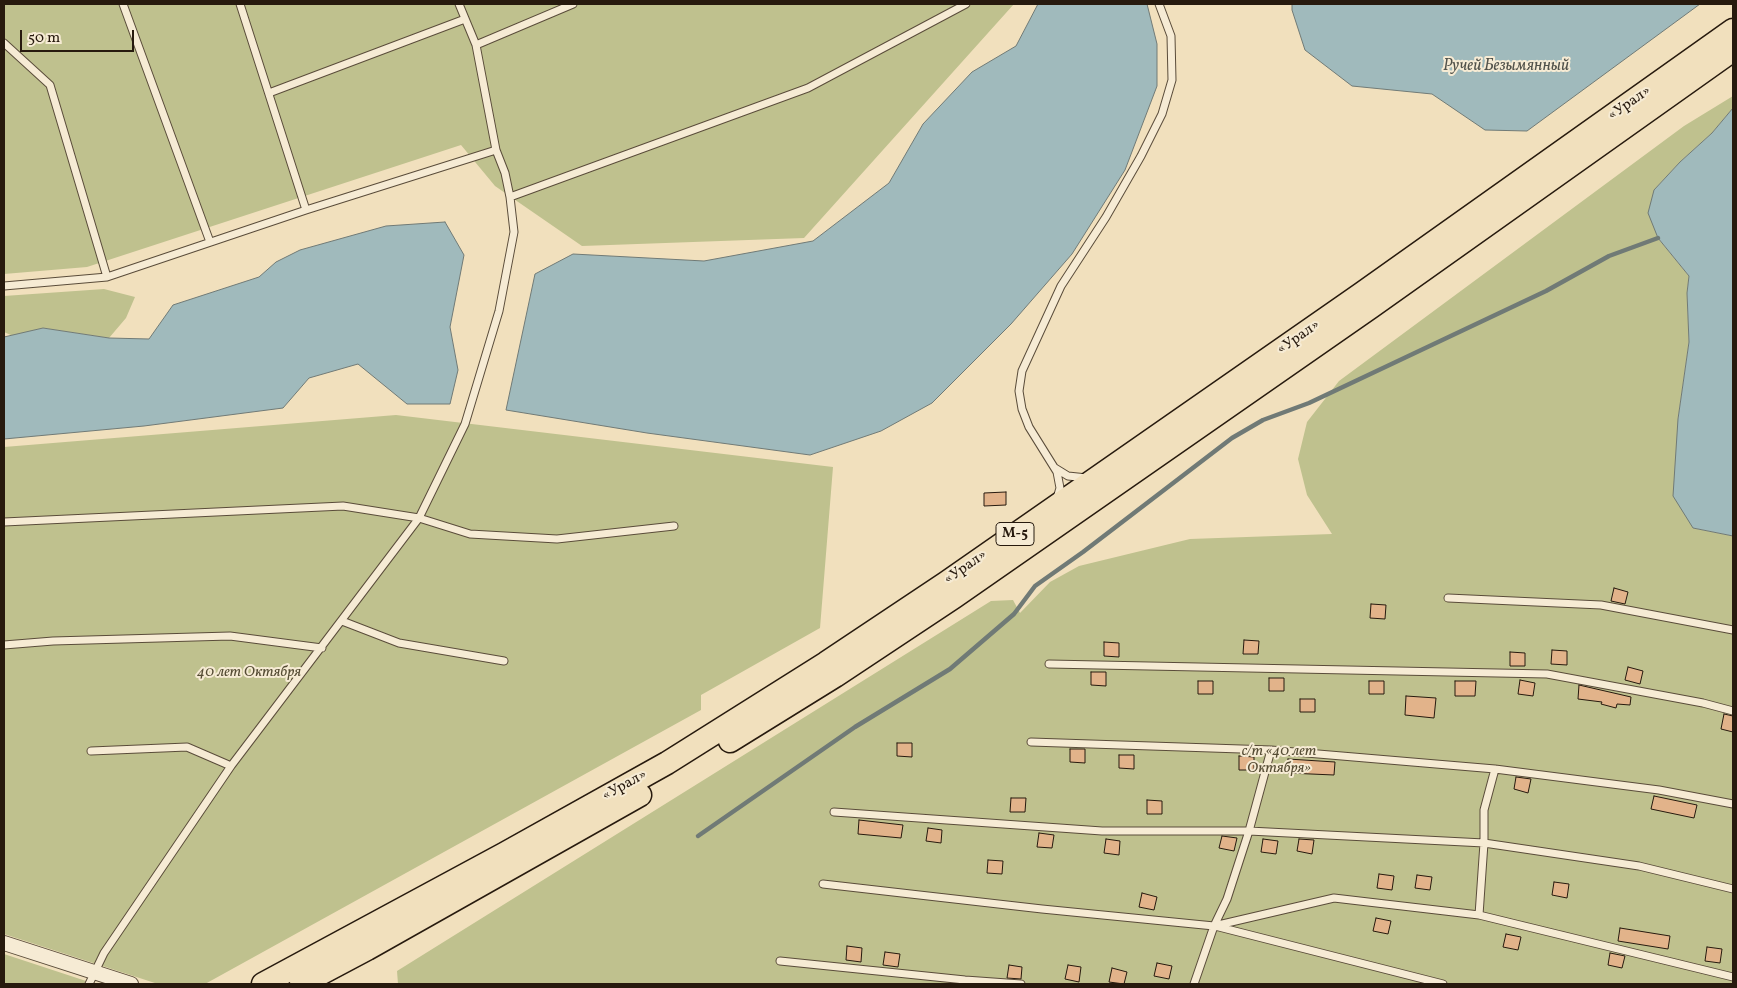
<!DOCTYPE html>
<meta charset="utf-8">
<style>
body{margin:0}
#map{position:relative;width:1737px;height:988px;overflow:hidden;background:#f1e0bd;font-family:Vollkorn,serif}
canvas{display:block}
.frame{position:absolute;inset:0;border:5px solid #271a0e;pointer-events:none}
.scale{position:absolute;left:20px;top:30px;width:114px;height:22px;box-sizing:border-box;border:2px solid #271a0e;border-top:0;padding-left:6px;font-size:15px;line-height:18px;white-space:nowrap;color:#271a0e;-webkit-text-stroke:4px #f6ebd4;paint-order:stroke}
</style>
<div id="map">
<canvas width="1737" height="988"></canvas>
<div class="frame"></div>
<div class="scale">50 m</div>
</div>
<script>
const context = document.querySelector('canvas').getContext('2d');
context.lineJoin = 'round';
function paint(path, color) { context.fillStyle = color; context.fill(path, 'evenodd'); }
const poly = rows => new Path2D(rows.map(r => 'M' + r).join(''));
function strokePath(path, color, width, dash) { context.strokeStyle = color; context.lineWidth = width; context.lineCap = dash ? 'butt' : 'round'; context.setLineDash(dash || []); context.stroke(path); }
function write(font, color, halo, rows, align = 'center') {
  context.font = font + ' Vollkorn,serif'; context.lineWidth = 4; context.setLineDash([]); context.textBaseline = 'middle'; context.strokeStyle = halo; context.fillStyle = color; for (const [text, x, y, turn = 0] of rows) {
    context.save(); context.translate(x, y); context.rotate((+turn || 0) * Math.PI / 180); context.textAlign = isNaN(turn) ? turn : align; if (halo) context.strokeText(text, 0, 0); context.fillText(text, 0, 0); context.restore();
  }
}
const green = poly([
 [4,4,1014,4,804,238,582,246,495,186,461,145,87,267,4,274],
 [1733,96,1733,108,1712,133,1680,162,1654,190,1658,238,1689,276,1687,293,1689,342,1678,419,1693,528,1733,536,1733,984,398,984,397,971,991,601,1013,600,1020,613,1050,582,1079,566,1190,539,1332,534,1307,495,1298,459,1307,422,1339,381,1684,126],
 [104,289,135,297,126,318,109,338,43,328,13,336,4,332,4,296],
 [396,415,833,467,820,628,701,695,701,710,205,984,158,984,4,934,4,447],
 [4,954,86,981,84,984,4,984]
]);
const water = poly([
 [1038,4,1147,4,1157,44,1157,86,1125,170,1072,254,1011,324,932,403,881,431,810,455,647,433,506,410,535,274,573,254,704,261,813,241,889,183,923,124,972,72,1016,46,1038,4],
 [1292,4,1700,4,1527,131,1485,130,1432,94,1352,86,1305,50,1292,10,1292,4],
 [1733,108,1733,536,1693,528,1673,496,1678,419,1689,342,1687,293,1689,276,1658,238,1648,213,1654,190,1680,162,1712,133,1733,108],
 [445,222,464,255,450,327,458,370,450,404,407,404,358,364,309,378,283,408,144,426,4,439,4,337,43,328,109,338,149,339,173,305,259,277,276,262,300,250,386,226,445,222]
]);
const stream = poly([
 [698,836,855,727,950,669,1014,614,1035,586,1083,552,1232,438,1263,420,1309,403,1546,291,1609,256,1658,238]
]);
const building = poly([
 [1006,492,1006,505,984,506,984,493,1006,492],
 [1614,588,1628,592,1625,604,1611,601,1614,588],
 [1371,604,1386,605,1385,619,1370,618,1371,604],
 [1244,640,1259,641,1258,654,1243,654,1244,640],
 [1104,642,1119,643,1119,657,1104,656,1104,642],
 [1552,650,1567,651,1567,665,1551,664,1552,650],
 [1510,652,1525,653,1525,666,1510,666,1510,652],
 [1628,667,1643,671,1640,684,1625,680,1628,667],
 [1091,672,1106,672,1106,686,1091,685,1091,672],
 [1269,678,1284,678,1284,691,1269,691,1269,678],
 [1520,680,1535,683,1533,696,1518,694,1520,680],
 [1198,681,1213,681,1213,694,1198,694,1198,681],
 [1369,681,1384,681,1384,694,1369,694,1369,681],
 [1455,681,1476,681,1475,696,1455,696,1455,681],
 [1579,685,1631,697,1630,705,1617,704,1616,708,1601,704,1602,702,1578,699,1579,685],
 [1406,696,1436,698,1434,718,1405,715,1406,696],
 [1300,699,1315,699,1315,712,1300,712,1300,699],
 [1724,714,1733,716,1733,732,1721,729,1724,714],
 [897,743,912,743,912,757,897,756,897,743],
 [1070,749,1085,749,1085,763,1070,762,1070,749],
 [1119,755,1134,755,1134,769,1119,768,1119,755],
 [1239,756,1254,757,1254,770,1239,770,1239,756],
 [1288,759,1335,762,1334,775,1288,773,1288,759],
 [1516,777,1531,779,1528,793,1514,789,1516,777],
 [1654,796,1697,805,1694,818,1651,809,1654,796],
 [1011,798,1026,798,1025,812,1010,812,1011,798],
 [1147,800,1162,801,1162,814,1147,814,1147,800],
 [859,820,903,825,901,838,858,834,859,820],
 [928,828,942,830,941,843,926,841,928,828],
 [1039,833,1054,835,1052,848,1037,847,1039,833],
 [1222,836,1237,838,1234,851,1219,848,1222,836],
 [1106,839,1120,841,1119,855,1104,853,1106,839],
 [1263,839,1278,841,1276,854,1261,852,1263,839],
 [1299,839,1314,840,1312,854,1297,851,1299,839],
 [988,860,1003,861,1002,874,987,873,988,860],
 [1379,874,1394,876,1392,890,1377,888,1379,874],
 [1417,875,1432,877,1430,890,1415,888,1417,875],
 [1554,882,1569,884,1567,898,1552,895,1554,882],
 [1142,893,1157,897,1154,910,1139,907,1142,893],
 [1376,918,1391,921,1388,934,1373,931,1376,918],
 [1620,928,1670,936,1668,949,1618,941,1620,928],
 [1506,934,1521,937,1518,950,1503,947,1506,934],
 [847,946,862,948,861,962,846,960,847,946],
 [1707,947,1722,949,1720,963,1705,961,1707,947],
 [885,952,900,954,898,967,883,965,885,952],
 [1610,953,1625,956,1622,968,1608,965,1610,953],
 [1157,963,1172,966,1169,979,1154,976,1157,963],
 [1009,965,1022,967,1021,979,1007,978,1009,965],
 [1068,965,1081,967,1079,982,1065,979,1068,965],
 [1112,968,1127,972,1124,984,1109,982,1112,968]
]);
const service = poly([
 [123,4,210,242],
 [240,4,306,210],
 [4,43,50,85,107,277],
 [476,45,573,4],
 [269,93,465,19],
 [510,197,808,88,966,4],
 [4,286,107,277,306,210,496,150],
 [1055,468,1068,476,1087,478],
 [1057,498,1060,488,1057,472,1029,427,1022,409,1019,391,1022,371,1061,286,1106,217,1141,156,1162,114,1172,80,1171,36,1159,4],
 [4,522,343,506,419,518,470,534,557,539,674,526],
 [1448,598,1601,605,1733,630],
 [342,621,399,643,504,661],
 [4,645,53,641,230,636,322,648],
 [1049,664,1547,674,1703,703,1733,711],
 [1031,742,1271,750,1495,769,1659,790,1733,804],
 [91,751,187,747,231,766],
 [834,812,1102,831,1249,831,1484,843,1639,866,1733,889],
 [823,884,1042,909,1214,926,1334,898,1479,915,1733,977],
 [1479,915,1484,843,1484,810,1495,769],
 [1215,926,1443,984],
 [780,961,965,980,1021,984],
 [89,984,104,953,231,766,419,518,465,424,499,311,514,232,510,197,505,173,496,150,476,45,459,4],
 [1194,984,1214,926,1227,899,1249,831,1271,750]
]);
const minor = poly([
 [4,943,131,984]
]);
const trunk = poly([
 [730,741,835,676,954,597,1371,307,1733,50],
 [263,984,504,854,667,763,826,663,946,583,1361,294,1733,30],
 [301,984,367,949,640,795]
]);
const shields = [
 [1015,534,38]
];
const shieldNames = [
 ["М-5",1015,534]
];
const streetNames = [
 ["«Урал»",1630,104,-35],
 ["«Урал»",1299,338,-35],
 ["«Урал»",966,568,-35],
 ["«Урал»",625,786,-29]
];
const parkNames = [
 ["40 лет Октября",249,673],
 ["с/т «40 лет",1279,752],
 ["Октября»",1279,769]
];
const waterNames = [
 ["Ручей Безымянный",1506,67]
];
paint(green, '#bfc18e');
paint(water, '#a0babc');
strokePath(water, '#707a76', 1);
strokePath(stream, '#707a76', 4.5);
paint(building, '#e2b38a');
strokePath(building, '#271a0e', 1);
strokePath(service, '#5a4c3a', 9);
strokePath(minor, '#5a4c3a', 16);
strokePath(trunk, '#271a0e', 25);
strokePath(service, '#f6ebd4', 7);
strokePath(minor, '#f6ebd4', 14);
strokePath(trunk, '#f1e0bd', 22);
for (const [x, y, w] of shields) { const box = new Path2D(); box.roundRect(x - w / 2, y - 11.5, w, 23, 4); context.fillStyle = '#f6ebd4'; context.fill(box); strokePath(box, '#271a0e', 1); }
write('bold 14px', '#271a0e', null, shieldNames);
write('15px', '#271a0e', '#f6ebd4', streetNames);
write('italic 15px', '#554c34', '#f6ebd4', parkNames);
write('italic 16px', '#51524b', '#f6ebd4', waterNames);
</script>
